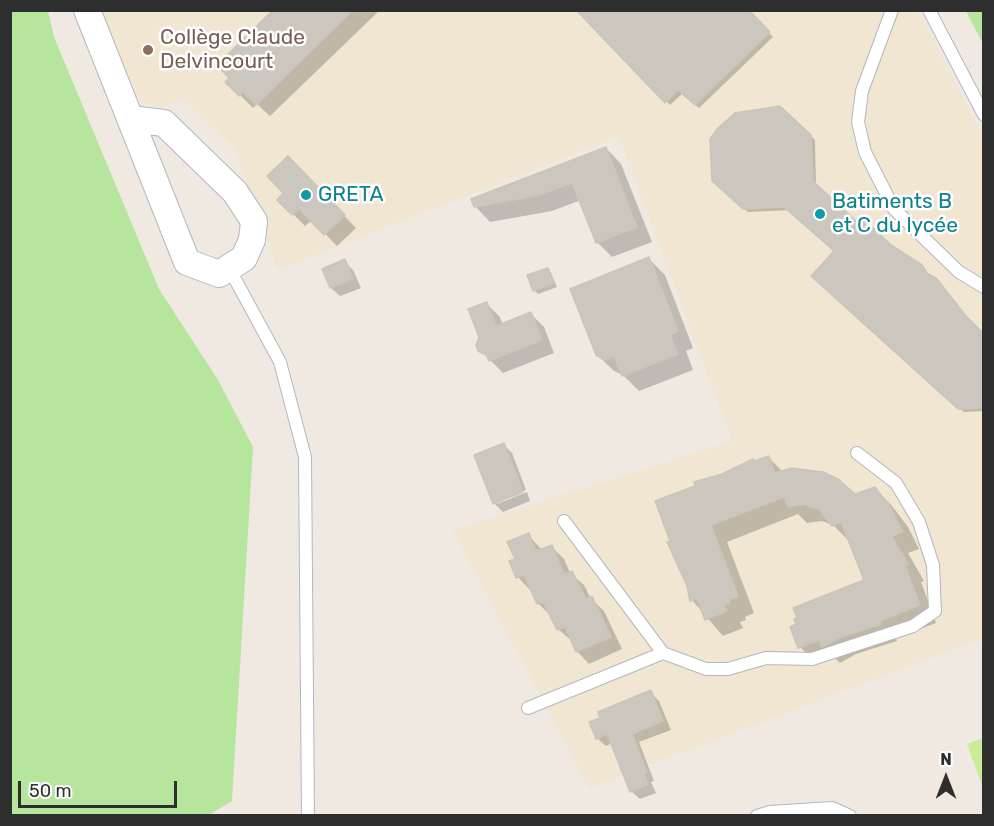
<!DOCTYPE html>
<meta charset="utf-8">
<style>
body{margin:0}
#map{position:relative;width:994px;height:826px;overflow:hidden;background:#efe9e1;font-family:Rubik,sans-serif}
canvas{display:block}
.frame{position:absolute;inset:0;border:12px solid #2e2e2e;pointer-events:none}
.north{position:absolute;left:916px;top:748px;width:60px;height:60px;-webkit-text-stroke:4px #fff;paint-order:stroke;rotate:0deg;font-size:16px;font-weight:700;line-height:24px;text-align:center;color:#2e2e2e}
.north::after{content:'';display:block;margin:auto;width:21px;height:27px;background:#2e2e2e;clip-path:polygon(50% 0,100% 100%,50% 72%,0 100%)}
.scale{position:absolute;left:18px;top:781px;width:159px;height:27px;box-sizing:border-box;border:3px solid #2e2e2e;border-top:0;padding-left:8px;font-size:18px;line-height:21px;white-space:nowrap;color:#2e2e2e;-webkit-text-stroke:4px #fff;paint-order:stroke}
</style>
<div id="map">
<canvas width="994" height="826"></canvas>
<div class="frame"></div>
<div class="north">N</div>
<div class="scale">50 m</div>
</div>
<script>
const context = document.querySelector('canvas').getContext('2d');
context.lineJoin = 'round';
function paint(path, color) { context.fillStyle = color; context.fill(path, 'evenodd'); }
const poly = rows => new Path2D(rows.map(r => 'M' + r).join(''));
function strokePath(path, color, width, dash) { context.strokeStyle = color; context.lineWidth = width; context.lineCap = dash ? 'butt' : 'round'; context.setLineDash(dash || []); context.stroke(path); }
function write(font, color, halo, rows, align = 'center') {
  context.font = font + ' Rubik,sans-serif'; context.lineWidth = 5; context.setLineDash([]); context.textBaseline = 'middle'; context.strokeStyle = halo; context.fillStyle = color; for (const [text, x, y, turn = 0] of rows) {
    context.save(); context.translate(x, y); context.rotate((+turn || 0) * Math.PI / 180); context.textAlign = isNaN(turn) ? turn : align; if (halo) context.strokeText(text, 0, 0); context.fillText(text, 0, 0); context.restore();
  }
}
const education = poly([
 [99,11,918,11,983,135,983,638,589,788,453,530,732,441,619,136,277,270,235,149,181,98,162,108,140,101]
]);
const green = poly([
 [10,11,48,11,54,37,159,289,218,380,253,447,232,801,209,815,11,815],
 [966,11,983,11,983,44]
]);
const pitch = poly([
 [983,738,983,788,967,744]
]);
const shadow = poly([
 [275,10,380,10,270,116,257,104,253,108,227,82],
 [578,10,747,10,773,37,699,108,683,93,670,105],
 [780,107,815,140,816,186,859,226,891,246,929,277,984,335,984,411,964,412,813,276,835,251,790,210,748,212,713,180],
 [606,148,621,164,652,242,612,257,597,242,581,200,552,211,490,222,475,206],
 [288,158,356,228,337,246,312,220,305,226,279,200,285,193],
 [649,259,665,275,693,348,686,351,693,370,639,391,623,375,614,371,597,355],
 [344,261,353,270,361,288,340,296,331,288,324,270],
 [548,269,551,273,557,287,538,294,534,290],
 [487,304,500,317,503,325,531,314,544,327,554,353,503,373,480,350],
 [504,445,512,453,526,490,497,501,497,504,527,492,530,501,503,512,494,503],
 [769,458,783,472,855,496,875,488,892,506,908,527,919,549,908,553,924,581,921,582,936,623,896,638,897,641,856,654,840,663,834,657,817,664,800,647,866,581,850,542,833,525,822,521,807,523,798,514,727,542,754,613,745,617,746,620,740,622,743,628,723,636,692,600,722,476],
 [528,535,542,550,551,546,564,559,570,573,584,585,591,599,604,611,622,649,589,664,577,651,572,641,558,629,551,616,538,603,532,589,530,590,518,577,511,562,517,559],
 [650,692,659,701,671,730,639,742,654,781,651,782,656,793,640,799,631,791,612,743,606,746,597,738]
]);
const building = poly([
 [273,10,353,10,256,105,243,92,239,96,225,82,229,78,217,65,273,10],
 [576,10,749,10,770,32,695,105,678,90,665,103,576,10],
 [780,106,811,135,813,181,859,224,864,219,891,245,922,265,928,274,937,279,966,316,984,334,984,408,958,409,811,276,834,251,784,207,743,209,712,181,710,139,718,128,735,113,780,106],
 [606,147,637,227,596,243,572,183,536,196,474,207,471,199,606,147],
 [288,156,345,215,324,235,299,209,292,215,277,200,283,193,267,176,288,156],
 [649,257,678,331,670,335,678,354,622,376,614,356,605,360,596,355,570,289,649,257],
 [345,259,353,279,330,288,322,269,345,259],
 [548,268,554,283,533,291,527,275,548,268],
 [487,302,496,326,531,312,542,340,489,361,486,355,478,351,476,345,479,337,468,309,487,302],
 [504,443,523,492,493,504,474,455,504,443],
 [769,456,775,473,792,468,823,472,838,479,855,494,875,487,891,508,903,532,892,536,908,564,905,565,920,605,880,621,881,624,839,638,822,647,819,640,798,648,790,627,796,624,794,619,797,617,793,608,864,580,841,522,832,526,820,510,804,504,788,507,784,497,711,525,738,596,729,600,730,603,724,605,727,611,705,620,697,599,690,601,687,586,667,542,670,541,655,501,695,486,694,482,722,474,753,459,754,461,769,456],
 [529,533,536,551,552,545,564,574,572,571,586,599,592,596,611,637,576,652,565,627,557,630,543,602,537,604,524,575,516,578,509,561,515,559,507,542,529,533],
 [651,690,663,721,632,734,647,772,644,774,648,784,630,792,607,734,596,739,589,722,600,718,598,712,651,690]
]);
const lane = poly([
 [892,10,862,91,858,122,865,152,894,209,959,272,984,287],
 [929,10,984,115],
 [229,268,280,362,305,457,308,816],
 [564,521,663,653],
 [528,708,663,653,706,669,728,669,766,658,812,659,913,626,935,611,933,565,919,522,896,483,857,453],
 [757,816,770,812,832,808,850,816]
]);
const street = poly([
 [87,10,187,262,219,274,244,258,252,240,254,221,235,192,164,123,131,119]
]);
const markers = [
 [148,50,6,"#8d6e63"],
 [306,195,6,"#0f9aa8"],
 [820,214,6,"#0f9aa8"]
];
const educationNames = [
 ["Collège Claude",160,38],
 ["Delvincourt",160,62]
];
const cultureNames = [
 ["GRETA",318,195],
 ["Batiments B",832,202],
 ["et C du lycée",832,226]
];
paint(education, '#f0e6d1');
paint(green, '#b6e59e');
paint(pitch, '#c9ec9a');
paint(shadow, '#0003');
paint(building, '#cbc7bf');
strokePath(building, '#cbc5ba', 1.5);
strokePath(lane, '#b4b7c1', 14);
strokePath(street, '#b4b7c1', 28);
strokePath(lane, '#fff', 12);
strokePath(street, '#fff', 26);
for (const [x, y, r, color] of markers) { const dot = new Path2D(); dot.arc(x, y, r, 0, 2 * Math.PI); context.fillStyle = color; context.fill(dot); strokePath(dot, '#fff', 2); }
write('21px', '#785e54', '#fff', educationNames, 'left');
write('21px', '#0d838f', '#fff', cultureNames, 'left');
</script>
